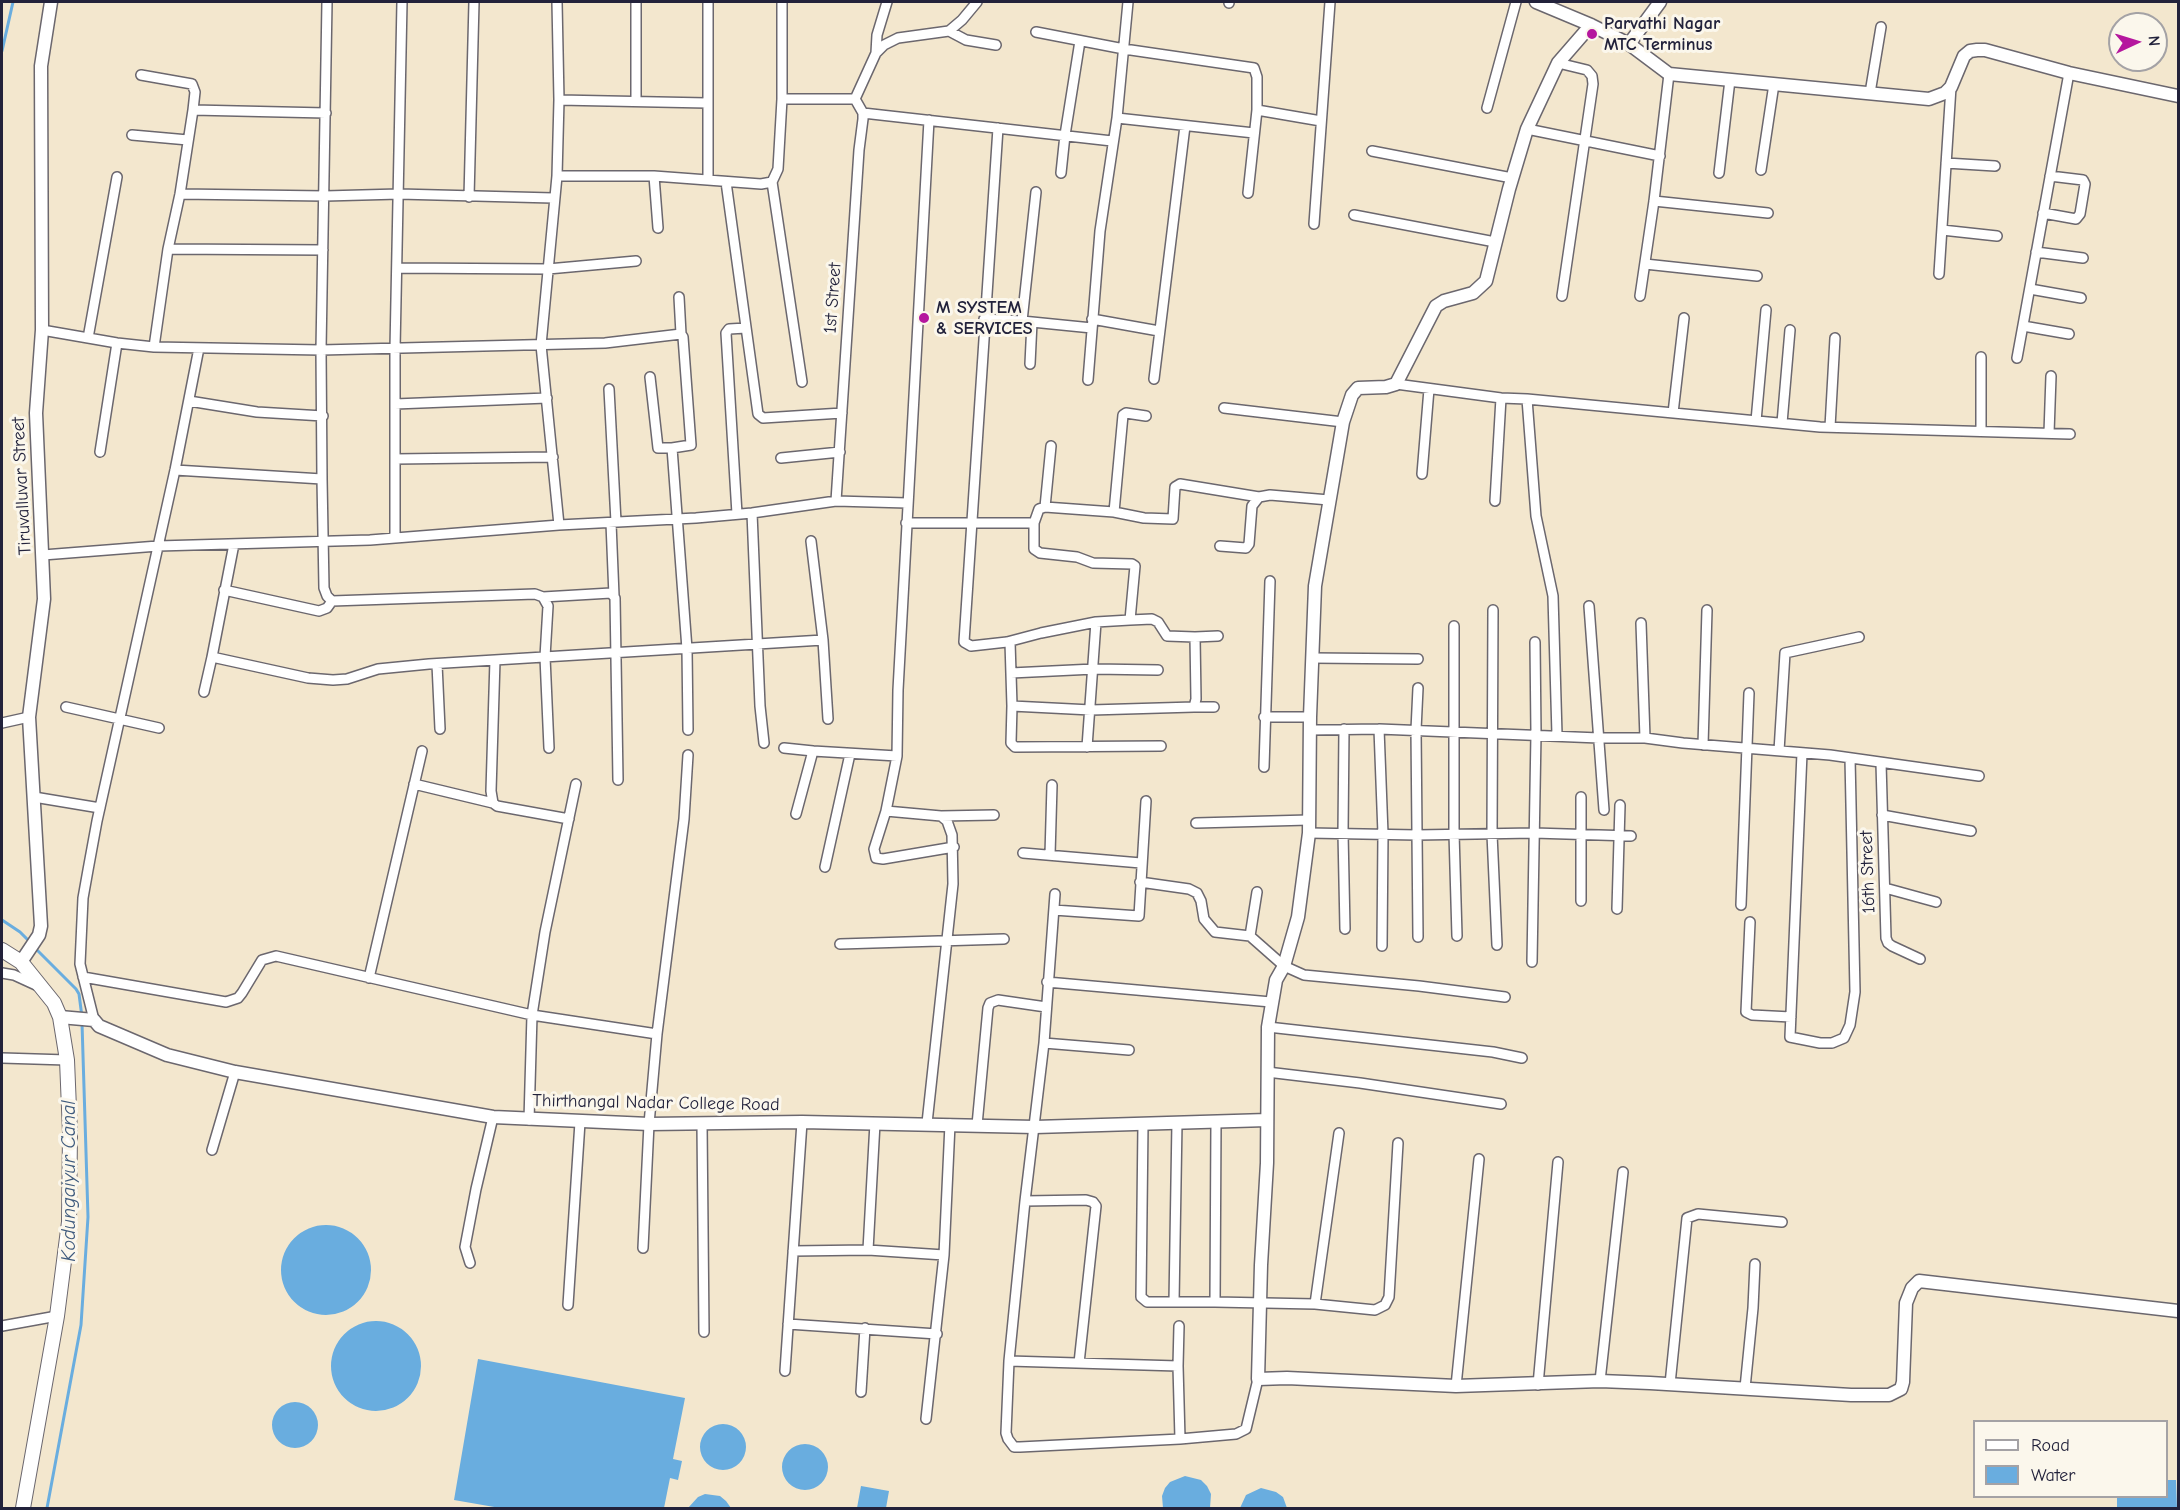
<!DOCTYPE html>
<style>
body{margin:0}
#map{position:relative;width:2180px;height:1510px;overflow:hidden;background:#f3e7ce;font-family:"Comic Neue",sans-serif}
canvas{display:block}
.frame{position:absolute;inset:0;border:3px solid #22223b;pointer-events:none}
.legend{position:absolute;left:1973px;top:1420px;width:195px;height:78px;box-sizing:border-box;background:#fbf7ec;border:2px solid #a4a2a5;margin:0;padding:8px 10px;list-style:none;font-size:18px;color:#22223b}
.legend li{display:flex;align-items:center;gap:12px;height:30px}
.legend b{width:30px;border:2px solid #a4a2a5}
.north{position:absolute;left:2108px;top:12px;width:60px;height:60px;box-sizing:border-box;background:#fbf7ec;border:2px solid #a4a2a5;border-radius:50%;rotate:86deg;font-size:16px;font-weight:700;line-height:24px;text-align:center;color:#22223b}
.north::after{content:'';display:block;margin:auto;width:21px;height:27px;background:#b5179e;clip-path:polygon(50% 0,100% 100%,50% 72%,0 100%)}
</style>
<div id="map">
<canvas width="2180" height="1510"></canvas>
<div class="frame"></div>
<ul class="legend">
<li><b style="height:8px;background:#fff"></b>Road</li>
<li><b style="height:16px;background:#69addf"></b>Water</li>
</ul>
<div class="north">N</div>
</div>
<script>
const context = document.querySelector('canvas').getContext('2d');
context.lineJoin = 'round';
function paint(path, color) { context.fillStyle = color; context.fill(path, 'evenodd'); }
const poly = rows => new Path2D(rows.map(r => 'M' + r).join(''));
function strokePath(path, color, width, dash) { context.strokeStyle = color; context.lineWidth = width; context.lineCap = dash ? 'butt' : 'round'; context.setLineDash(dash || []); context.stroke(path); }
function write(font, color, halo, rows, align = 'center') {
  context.font = font + ' "Comic Neue",sans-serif'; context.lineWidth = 6; context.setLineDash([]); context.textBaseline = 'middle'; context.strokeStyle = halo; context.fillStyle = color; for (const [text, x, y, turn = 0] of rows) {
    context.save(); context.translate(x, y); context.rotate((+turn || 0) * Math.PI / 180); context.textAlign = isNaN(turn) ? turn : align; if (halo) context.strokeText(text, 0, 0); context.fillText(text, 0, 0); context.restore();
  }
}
const water = poly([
 '281 1270a45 45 0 1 1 90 0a45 45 0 1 1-90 0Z',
 '331 1366a45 45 0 1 1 90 0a45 45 0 1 1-90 0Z',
 [478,1359,685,1398,673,1459,682,1461,678,1480,670,1478,664,1508,500,1508,454,1500],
 '272 1425a23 23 0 1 1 46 0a23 23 0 1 1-46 0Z',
 '700 1447a23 23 0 1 1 46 0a23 23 0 1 1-46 0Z',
 '782 1467a23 23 0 1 1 46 0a23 23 0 1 1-46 0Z',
 [1185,1476,1201,1480,1207,1486,1211,1494,1210,1508,1163,1508,1162,1496,1165,1488,1170,1482],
 [2167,1480,2176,1480,2177,1508,2117,1508,2117,1497,2166,1496],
 [861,1486,889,1491,886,1508,857,1508],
 [1261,1488,1276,1492,1283,1497,1287,1508,1240,1508,1246,1495],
 [705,1494,720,1496,726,1501,731,1508,688,1508,698,1497]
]);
const stream = poly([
 [2,51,13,2],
 [2,920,20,932,31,943],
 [35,948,76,989,79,994,82,1017],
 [47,1508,81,1325,88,1217,82,1023]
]);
const minor = poly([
 [327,2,321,350,322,479,324,588,327,596,332,601,535,594,543,597,611,593,615,598,618,780],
 [557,2,559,100,557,176,541,345,559,525],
 [636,2,636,101],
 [708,2,708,180],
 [1229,2,1229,3],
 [949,31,966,40,996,45],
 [1036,32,1124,49,1254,68,1257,77,1257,110,1248,193],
 [876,53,877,35,887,2],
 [1558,63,1587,70,1592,76,1593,84,1562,296],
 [141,75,192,84,195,92,193,110],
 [1870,93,1881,27],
 [782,99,855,99],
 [855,99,876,53,884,45,898,38,949,31,962,20,977,2],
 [559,100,707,103],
 [1487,108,1516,2],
 [1257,110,1321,121],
 [863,113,1112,141],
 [1117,118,1254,133],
 [998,128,964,642,971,646,1007,642,1041,633,1096,622,1130,620,1135,566,1132,564,1093,563,1077,557,1040,553,1034,549,1034,523,1039,509,1045,507,1114,512,1123,415,1126,413,1146,416],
 [1527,129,1660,156],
 [132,135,188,140],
 [1372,151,1512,178],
 [1946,163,1995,166],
 [1761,170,1774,84],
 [1061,173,1065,135,1080,41],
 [1719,173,1730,80],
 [557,176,654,176,761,184,772,182,778,169,782,99,782,2],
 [654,176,658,228],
 [726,182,758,414,763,418,842,413],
 [772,182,802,382],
 [180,194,325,196,399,194,553,198],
 [469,197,474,2],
 [1654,201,1768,213],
 [2043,213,2076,219,2080,214,2085,184,2083,180,2050,176],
 [1354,215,1495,242],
 [1314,224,1330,2],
 [1942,230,1997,236],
 [168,249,323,250],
 [2036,252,2083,258],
 [1645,264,1757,276],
 [397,268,548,269,636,261],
 [1939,274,1951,87],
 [2030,289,2081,298],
 [1640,296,1654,201,1669,74],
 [679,297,681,334],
 [984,319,1022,321,1092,328],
 [1092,319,1159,331],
 [1022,321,1036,192],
 [2023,326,2069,334],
 [42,330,117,343,154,347,321,350,605,343,681,334,683,337,691,445,672,448],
 [88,338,117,177],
 [154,347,168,249,180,194,193,110,326,113],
 [1981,357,1981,431],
 [2017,358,2069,73],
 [1030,364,1032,322],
 [650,377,658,448,672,448,687,649,688,730],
 [1154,379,1185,126],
 [1088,380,1100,231,1117,118,1128,2],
 [1396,384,1501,398,1527,399,1820,427,2070,434],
 [609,389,616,522],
 [1527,399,1536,516,1553,596,1557,735],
 [189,401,257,412,323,416],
 [395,404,547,398],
 [1224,408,1343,422],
 [1673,413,1684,318],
 [1756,421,1766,310],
 [1782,423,1790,330],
 [1830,427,1835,338],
 [2049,433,2051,376],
 [100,452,117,343],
 [781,458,840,452],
 [395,459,553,457],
 [175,470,322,479],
 [1422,474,1429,389],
 [836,501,859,150,863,119,863,113,855,99],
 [1495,501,1501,398],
 [1045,507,1051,446],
 [1114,512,1144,518,1173,519,1175,487,1180,484,1259,497],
 [752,513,760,706,764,743],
 [737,514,726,333,729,329,746,328],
 [611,523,614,596],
 [906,523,1034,523],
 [395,538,395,349,402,2],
 [811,541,823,640,828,719],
 [234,544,212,657,308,678,333,680,347,679,378,669,429,664,823,640],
 [1220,546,1246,548,1249,544,1252,506,1259,497,1270,495,1329,500],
 [43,555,158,546,370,540,559,525,696,518,752,513,836,501,907,503],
 [224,590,319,611,327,608,332,601],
 [543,597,548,606,545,657,549,748],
 [1589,606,1604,810],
 [1493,610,1492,834,1497,945],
 [1641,623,1645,738],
 [1454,626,1454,833,1457,936],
 [1195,637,1218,636],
 [1010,642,1012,706,1091,710,1194,707,1196,699,1195,637,1167,636,1158,622,1152,619,1130,620],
 [1312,658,1418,659],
 [495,660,491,791,493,803,497,806,569,819],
 [437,664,440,729],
 [1011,673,1094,669,1158,670],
 [1418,688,1416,730,1418,937],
 [204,692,212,657],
 [1012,706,1011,743,1015,747,1161,746],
 [66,707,159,728],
 [1194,707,1214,707],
 [1264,717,1310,717],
 [2,723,29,717],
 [1344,729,1343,833,1345,929],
 [1379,729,1383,834,1382,946],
 [1309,730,1379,729,1599,738,1645,738,1683,743,1830,755,1979,776],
 [1703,745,1707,610],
 [1087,747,1096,622],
 [784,748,813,751],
 [1779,751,1785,653,1859,637],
 [1802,753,1790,1037,1820,1043,1832,1043,1844,1038,1850,1025,1855,992,1850,758],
 [1881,763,1886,938,1888,943,1892,946,1920,959],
 [1264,767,1270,581],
 [414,784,493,803],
 [34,797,100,808],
 [886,811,874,849,876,858,883,859,954,847],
 [796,814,813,751,897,756],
 [1882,815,1971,831],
 [941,816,994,815],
 [1196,823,1309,820],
 [1309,833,1417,835,1534,833,1631,836],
 [1023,853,1141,863],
 [1050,855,1052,785],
 [825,867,850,754],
 [1140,882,1189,889,1197,893,1201,901,1204,919,1215,932,1250,936,1284,966,1304,975,1419,986,1505,997],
 [1885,888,1936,902],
 [1055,894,1044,1043,1025,1201,1009,1361,1006,1433,1008,1439,1014,1447,1020,1447,1180,1439,1236,1434,1246,1429,1258,1379],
 [1581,901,1581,797],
 [1741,905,1749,693],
 [1617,909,1620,805],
 [1054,910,1139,916,1146,801],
 [1750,922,1746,1012,1752,1015,1791,1017],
 [1250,936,1257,892],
 [840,944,1004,939],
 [1532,962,1536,734,1535,642],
 [2,973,14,975,38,986],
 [83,977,226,1002,238,998,242,993,262,960,276,956,532,1015,657,1034],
 [369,978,422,751],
 [1047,982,1271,1002],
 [94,1020,80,964,83,898,88,870,97,821,175,470,199,348],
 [1268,1027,1493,1052,1522,1058],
 [1044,1043,1129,1050],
 [2,1058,67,1060],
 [1267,1072,1360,1083,1501,1104],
 [529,1120,532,1015,545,932,576,784],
 [1216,1121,1215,1302,1315,1304,1375,1310,1385,1305,1389,1297,1398,1143],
 [927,1123,953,884,952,835,947,821,941,816,886,811,897,756,898,690,929,120],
 [702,1124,704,1332],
 [1143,1124,1141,1297,1147,1302,1215,1302],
 [977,1125,988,1008,990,1003,998,1000,1046,1007],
 [212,1150,235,1072],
 [1025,1201,1086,1200,1093,1202,1096,1206,1079,1363],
 [643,1248,649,1124,657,1034,684,819,688,755],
 [868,1250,875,1123],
 [793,1251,868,1250,944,1255],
 [470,1263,465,1247,476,1189,493,1117],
 [1174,1302,1177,1122],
 [1315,1304,1339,1133],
 [568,1305,580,1122],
 [788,1324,937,1334],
 [2,1326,57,1316],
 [1179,1326,1178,1366,1180,1439],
 [1009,1361,1178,1366],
 [785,1371,802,1122],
 [1600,1381,1623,1172],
 [1670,1384,1687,1218,1698,1214,1782,1222],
 [1538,1385,1558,1162],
 [1456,1386,1479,1159],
 [1745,1388,1753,1308,1755,1264],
 [861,1392,865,1328],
 [926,1419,944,1255,950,1124]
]);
const tertiary = poly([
 [1536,2,1591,25,1629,44,1669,74,1929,99,1945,93,1951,87,1964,56,1970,51,1977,50,1985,50,2069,73,2178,96],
 [1591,25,1558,63,1527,129,1509,189,1486,281,1473,293,1444,301,1436,306,1396,384,1386,387,1358,388,1352,395,1343,422,1315,586,1310,717,1309,833,1298,917,1284,966,1276,980,1268,1027,1267,1163,1261,1265,1258,1379,1287,1378,1456,1386,1600,1381,1650,1383,1851,1395,1889,1395,1901,1389,1903,1382,1906,1303,1912,1288,1919,1281,2178,1311],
 [1629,44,1660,2],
 [21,962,39,935,41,926,29,717,44,599,36,413,42,330,41,66,51,2],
 [60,1017,94,1020,99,1026,167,1055,235,1072,493,1117,649,1124,802,1122,1035,1127,1267,1120]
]);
const secondary = poly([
 [2,950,21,962,54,1003,60,1017,67,1060,70,1133,69,1222,57,1316,23,1508]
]);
const markers = [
 [1592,34,6,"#b5179e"],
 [924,318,6,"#b5179e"]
];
const poiNames = [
 ["Parvathi Nagar",1604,24],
 ["MTC Terminus",1604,45],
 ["M SYSTEM",936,308],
 ["& SERVICES",936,329]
];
const streetNames = [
 ["1st Street",833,298,-86],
 ["Tiruvalluvar Street",22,486,-93],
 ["16th Street",1868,872,-92],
 ["Thirthangal Nadar College Road",656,1103,1]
];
const waterNames = [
 ["Kodungaiyur Canal",69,1181,-90]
];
paint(water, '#69addf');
strokePath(stream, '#69addf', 3);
strokePath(minor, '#6b676e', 12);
strokePath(tertiary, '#6b676e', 15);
strokePath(secondary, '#6b676e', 16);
strokePath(minor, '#fff', 9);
strokePath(tertiary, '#fff', 12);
strokePath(secondary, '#fff', 14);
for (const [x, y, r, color] of markers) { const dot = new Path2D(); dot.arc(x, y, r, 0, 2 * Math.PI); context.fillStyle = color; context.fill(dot); strokePath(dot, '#fbf7ec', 2); }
write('bold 18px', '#22223b', '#fbf7ec', poiNames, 'left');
write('18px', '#22223b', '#fbf7ec', streetNames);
write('italic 20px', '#3e5a7d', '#fbf7ec', waterNames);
</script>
